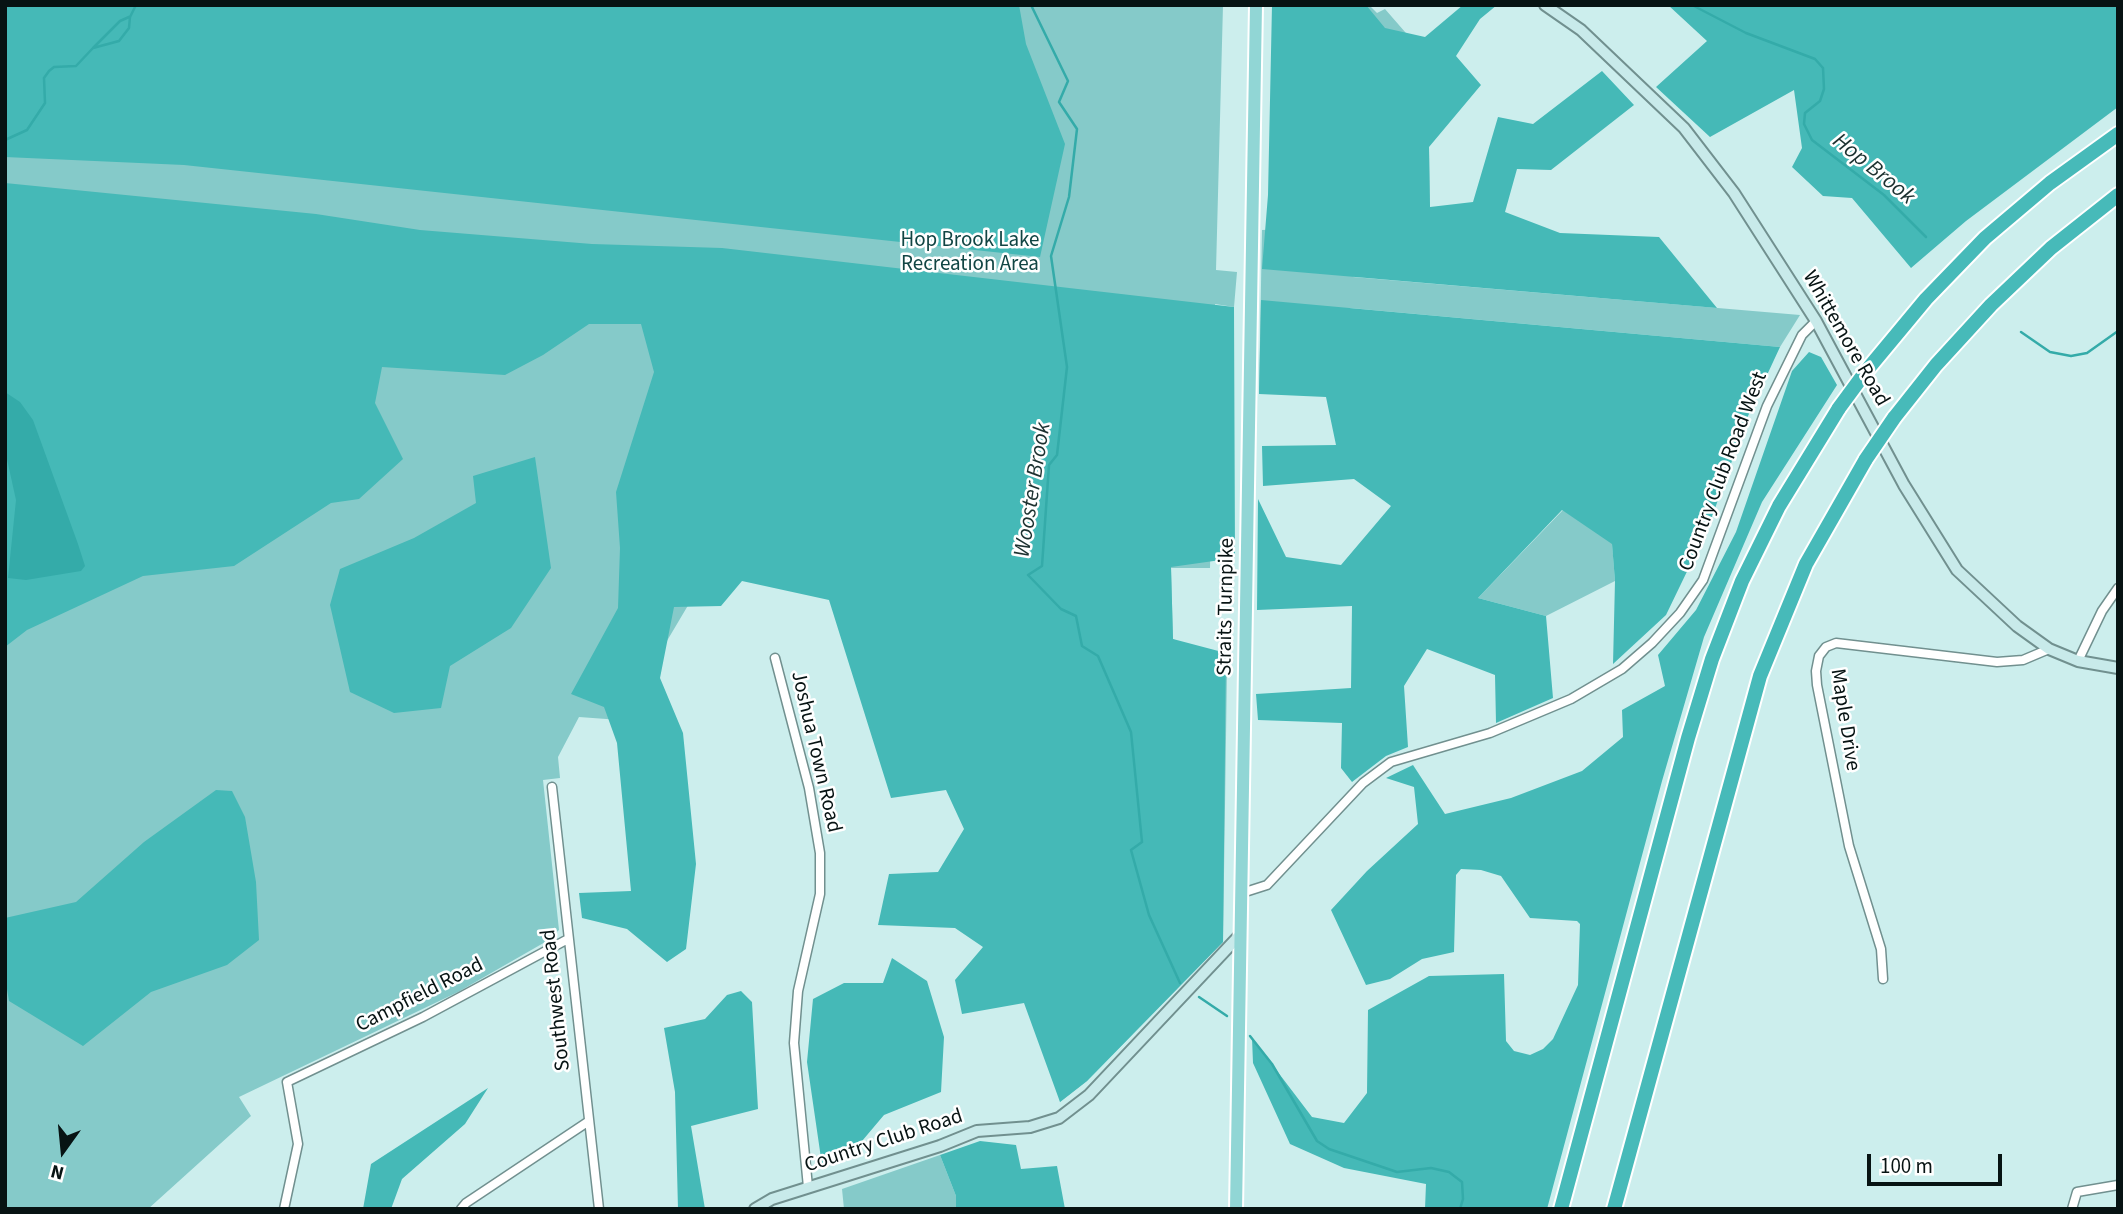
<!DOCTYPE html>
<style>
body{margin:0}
#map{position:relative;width:2123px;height:1214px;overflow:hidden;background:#cceeed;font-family:"Source Sans 3",sans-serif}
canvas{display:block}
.frame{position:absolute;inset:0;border:7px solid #071313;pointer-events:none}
.north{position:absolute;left:28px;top:1116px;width:70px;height:70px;-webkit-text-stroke:5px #fff;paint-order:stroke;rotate:195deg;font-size:19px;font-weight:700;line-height:28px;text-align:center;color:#071313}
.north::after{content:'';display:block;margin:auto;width:24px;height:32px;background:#071313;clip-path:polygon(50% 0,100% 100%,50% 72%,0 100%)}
.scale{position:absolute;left:1867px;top:1154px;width:135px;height:32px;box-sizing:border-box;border:4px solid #071313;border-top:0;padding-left:9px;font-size:21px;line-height:24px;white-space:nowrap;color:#071313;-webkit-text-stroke:5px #fff;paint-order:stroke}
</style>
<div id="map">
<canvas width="2123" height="1214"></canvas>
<div class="frame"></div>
<div class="north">N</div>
<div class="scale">100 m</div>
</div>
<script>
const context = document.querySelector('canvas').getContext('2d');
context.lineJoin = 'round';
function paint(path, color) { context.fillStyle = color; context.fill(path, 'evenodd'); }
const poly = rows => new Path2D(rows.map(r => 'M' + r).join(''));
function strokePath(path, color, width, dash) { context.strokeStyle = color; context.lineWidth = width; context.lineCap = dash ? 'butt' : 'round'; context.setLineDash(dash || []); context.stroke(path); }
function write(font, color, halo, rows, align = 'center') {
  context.font = font + ' "Source Sans 3",sans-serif'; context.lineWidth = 5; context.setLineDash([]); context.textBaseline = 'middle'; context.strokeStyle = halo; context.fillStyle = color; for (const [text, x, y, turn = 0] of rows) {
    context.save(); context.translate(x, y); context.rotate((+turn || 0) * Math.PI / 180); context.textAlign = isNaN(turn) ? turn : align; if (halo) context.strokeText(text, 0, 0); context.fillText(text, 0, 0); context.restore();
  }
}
const green = poly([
 [5,5,1223,5,1216,270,1237,272,1234,307,1215,304,1210,568,1171,568,1173,639,1227,670,1223,942,1087,1081,1060,1102,1034,938,990,877,845,573,712,565,620,720,579,717,558,757,560,778,543,780,559,930,547,941,458,992,239,1097,251,1116,148,1209,5,1209],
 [1289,5,1369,5,1377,13,1385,9,1412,40,1429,147,1430,220,1353,277,1800,315,1780,347,1350,308,1315,394,1259,394,1262,230,1282,229],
 [1563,510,1612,543,1615,581,1546,616,1478,598],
 [940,1155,956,1196,956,1209,844,1209,842,1189]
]);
const forest = poly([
 [5,5,1019,5,1026,44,1065,144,1040,257,184,165,5,157],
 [1272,5,1366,5,1385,28,1425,37,1463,5,1497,5,1480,19,1456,56,1481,85,1429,147,1430,207,1473,202,1498,117,1533,124,1602,71,1634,105,1551,170,1517,169,1505,212,1560,233,1659,237,1717,308,1262,269,1268,195],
 [1668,5,2118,5,2118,107,1966,221,1911,268,1852,198,1823,196,1792,167,1802,148,1794,90,1710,137,1656,87,1707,41],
 [5,183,316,214,420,230,592,244,722,248,1234,307,1235,558,1171,567,1173,639,1226,653,1223,942,1087,1081,1060,1102,1024,1003,962,1014,955,980,983,947,955,928,878,925,889,874,938,872,964,829,946,790,891,798,829,600,742,581,721,606,674,607,660,678,683,733,696,864,686,949,667,962,627,929,582,918,579,893,631,891,617,743,604,707,571,694,618,608,620,548,616,492,654,372,641,324,589,324,543,355,505,375,382,367,375,403,403,459,359,499,331,503,234,566,143,576,27,630,5,647],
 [1261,300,1780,347,1748,416,1708,528,1666,615,1613,664,1615,581,1612,544,1562,510,1478,598,1546,616,1553,698,1496,723,1495,675,1427,649,1404,686,1408,747,1386,756,1352,782,1341,768,1342,723,1258,720,1256,694,1351,688,1352,606,1257,610,1258,499,1286,557,1341,565,1391,506,1354,479,1263,486,1262,446,1336,445,1326,397,1259,394],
 [1809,352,1821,357,1837,385,1762,502,1704,637,1662,781,1547,1209,1425,1209,1426,1184,1344,1168,1290,1144,1253,1063,1252,1038,1312,1117,1344,1123,1367,1093,1368,1010,1429,976,1504,974,1506,1041,1514,1051,1530,1055,1543,1049,1553,1039,1578,985,1580,924,1577,921,1530,918,1501,876,1481,870,1461,869,1456,875,1454,952,1422,959,1390,979,1366,985,1331,910,1367,871,1418,824,1414,787,1386,778,1413,765,1445,814,1511,798,1582,771,1623,737,1622,710,1665,686,1658,655,1696,610,1736,532,1792,371],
 [535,457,551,568,511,628,450,666,441,708,394,713,350,692,330,605,340,569,414,538,476,503,473,476],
 [216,790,232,791,245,817,256,882,259,940,227,965,151,992,83,1046,9,1001,5,977,5,918,76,902,144,842],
 [892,958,927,981,944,1037,941,1092,884,1115,846,1160,822,1165,807,1062,813,999,844,983,883,983],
 [741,991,752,1002,758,1109,691,1126,705,1209,678,1209,675,1092,664,1028,705,1019,727,995],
 [488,1088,465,1124,402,1179,391,1209,363,1209,371,1164],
 [980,1141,1016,1145,1021,1169,1057,1166,1065,1209,956,1209,956,1196,940,1155]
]);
const water = poly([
 [5,392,20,402,33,420,78,544,85,566,81,571,26,580,8,578,16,500,5,450]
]);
const stream = poly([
 [1031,5,1068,81,1059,102,1077,129,1069,197,1051,256,1067,367,1057,455,1049,465,1042,566,1028,575,1061,609,1076,616,1082,646,1098,656,1131,732,1142,842,1131,850,1149,915,1180,983],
 [1692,5,1746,33,1815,59,1823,68,1824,89,1820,101,1805,113,1804,124,1812,140,1884,195,1926,237],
 [93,48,120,21,129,17],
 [5,140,27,130,45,103,44,78,49,71,54,67,76,66,93,48,119,41,129,28,130,17,136,5],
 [2021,332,2050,352,2071,356,2087,353,2118,331],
 [1199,997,1227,1016],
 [1250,1036,1272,1064,1317,1141,1329,1149,1397,1172,1431,1168,1449,1172,1462,1182,1463,1199,1460,1209]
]);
const street = poly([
 [775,658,809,788,820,853,820,894,798,991,794,1043,808,1187],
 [2078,661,2102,611,2118,588],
 [552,787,599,1209],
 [1242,893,1267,885,1363,783,1391,762,1490,733,1571,699,1622,669,1652,643,1680,613,1703,580,1767,406,1802,335,1816,321],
 [1883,979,1881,949,1849,846,1817,685,1816,671,1819,656,1826,647,1836,643,1997,662,2023,660,2049,649],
 [284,1209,298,1144,287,1082,423,1017,568,939],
 [461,1209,466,1203,589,1121],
 [2072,1209,2077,1192,2118,1185]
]);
const secondary = poly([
 [1545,5,1581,30,1684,128,1734,193,1816,321,1904,485,1957,570,2017,626,2049,649,2078,661,2118,668],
 [755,1209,772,1199,940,1146,977,1131,1030,1127,1059,1118,1089,1095,1238,937]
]);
const primary = poly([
 [1236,1209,1256,5]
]);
const highway = poly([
 [1867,370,1926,299,1985,238,2050,183,2118,134],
 [1894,418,1936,365,1991,305,2051,248,2118,195],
 [1561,1209,1688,738,1712,659,1742,581,1779,506,1839,408],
 [1614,1209,1760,676,1806,564,1866,459]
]);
const highwayBridge = poly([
 [1839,408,1867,370],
 [1866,459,1894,418]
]);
const parkNames = [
 ["Hop Brook Lake",970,241],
 ["Recreation Area",970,265]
];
const streetNames = [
 ["Whittemore Road",1845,339,60],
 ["Country Club Road West",1724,472,-69],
 ["Straits Turnpike",1227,607,-89],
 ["Maple Drive",1844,720,81],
 ["Joshua Town Road",815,752,77],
 ["Campfield Road",420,996,-27],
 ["Southwest Road",557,1000,-96],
 ["Country Club Road",884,1142,-18]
];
const waterNames = [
 ["Hop Brook",1873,170,39],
 ["Wooster Brook",1034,490,-81]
];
paint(green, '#85cac9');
paint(forest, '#45b9b7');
paint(water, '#34aba9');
strokePath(stream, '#34aba9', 2.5);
strokePath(street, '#71908f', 11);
strokePath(secondary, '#71908f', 14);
strokePath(primary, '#fff', 16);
strokePath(highway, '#fff', 18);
strokePath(street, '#fff', 8);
strokePath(secondary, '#c8eaea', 10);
strokePath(primary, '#91d6d5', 12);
strokePath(highway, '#47bab9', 14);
strokePath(highwayBridge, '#fff', 18, []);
strokePath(highwayBridge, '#47bab9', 14);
write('21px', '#114544', '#fff', parkNames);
write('21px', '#071313', '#fff', streetNames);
write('italic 23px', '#1c3130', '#fff', waterNames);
</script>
